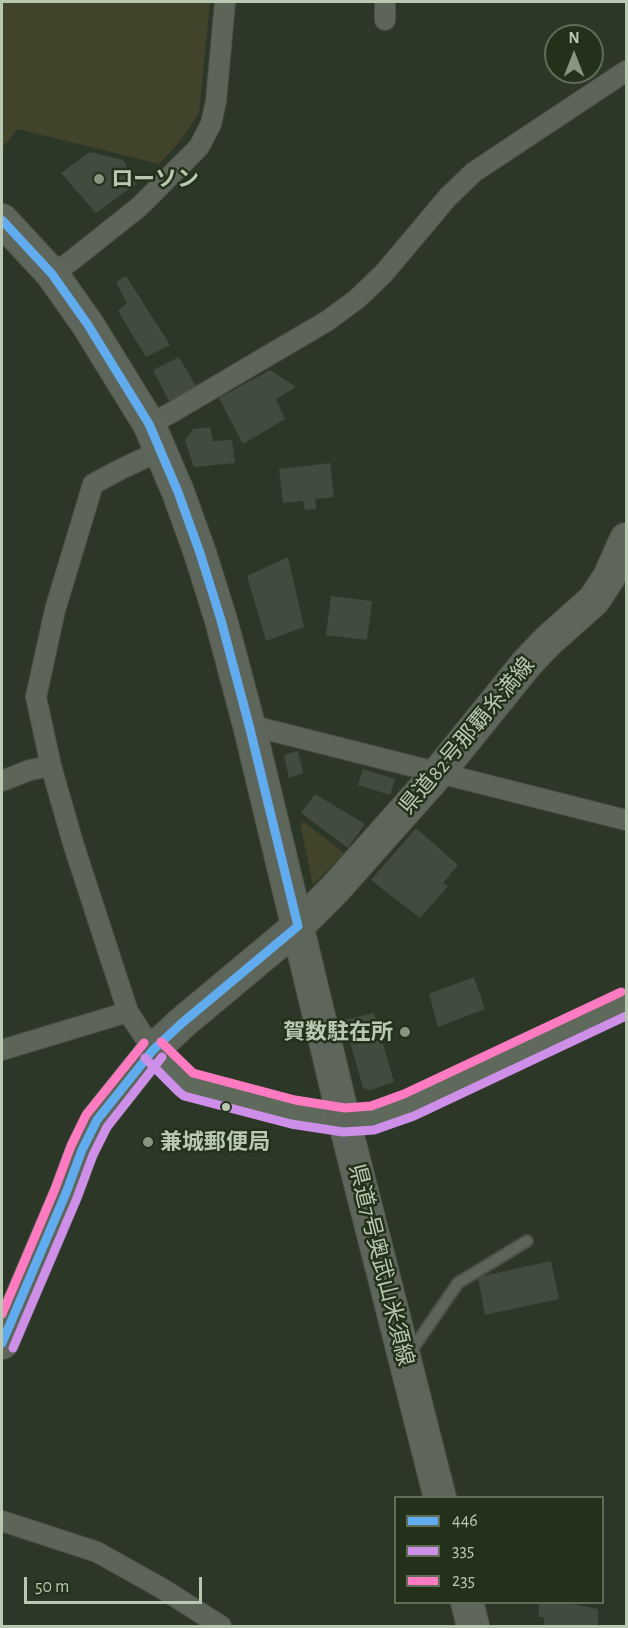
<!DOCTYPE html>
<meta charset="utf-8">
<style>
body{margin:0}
#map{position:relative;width:628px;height:1628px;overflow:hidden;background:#2d3728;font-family:"Alegreya Sans",sans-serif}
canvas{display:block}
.frame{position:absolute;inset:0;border:3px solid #b8c8b1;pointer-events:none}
.legend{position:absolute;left:394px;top:1496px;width:210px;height:108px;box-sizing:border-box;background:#23311b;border:2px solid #5f6d57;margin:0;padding:8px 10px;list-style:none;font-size:18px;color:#b8c8b1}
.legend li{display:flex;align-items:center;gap:12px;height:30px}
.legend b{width:30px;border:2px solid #5f6d57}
.north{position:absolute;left:544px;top:24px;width:60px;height:60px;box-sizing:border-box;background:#23311b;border:2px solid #5f6d57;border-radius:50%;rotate:0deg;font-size:16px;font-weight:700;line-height:24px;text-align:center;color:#b8c8b1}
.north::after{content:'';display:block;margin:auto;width:21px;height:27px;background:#879581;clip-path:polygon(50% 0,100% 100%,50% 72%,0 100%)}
.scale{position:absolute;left:24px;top:1577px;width:178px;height:27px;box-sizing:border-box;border:3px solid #b8c8b1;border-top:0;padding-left:8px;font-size:18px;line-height:21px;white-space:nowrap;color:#b8c8b1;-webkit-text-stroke:4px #23311b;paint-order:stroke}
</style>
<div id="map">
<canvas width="628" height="1628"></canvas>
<div class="frame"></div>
<ul class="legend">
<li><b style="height:8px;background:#60acee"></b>446</li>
<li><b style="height:8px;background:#ce8fe9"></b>335</li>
<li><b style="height:8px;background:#fe7ac1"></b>235</li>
</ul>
<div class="north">N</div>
<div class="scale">50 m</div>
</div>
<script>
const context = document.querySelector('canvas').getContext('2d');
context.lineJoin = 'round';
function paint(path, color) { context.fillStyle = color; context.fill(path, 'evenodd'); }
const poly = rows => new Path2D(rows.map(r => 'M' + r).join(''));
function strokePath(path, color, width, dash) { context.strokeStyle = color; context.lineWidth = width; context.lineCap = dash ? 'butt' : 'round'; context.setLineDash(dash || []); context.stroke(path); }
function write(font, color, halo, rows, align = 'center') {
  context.font = font + ' "Alegreya Sans","Noto Sans JP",sans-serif'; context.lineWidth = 5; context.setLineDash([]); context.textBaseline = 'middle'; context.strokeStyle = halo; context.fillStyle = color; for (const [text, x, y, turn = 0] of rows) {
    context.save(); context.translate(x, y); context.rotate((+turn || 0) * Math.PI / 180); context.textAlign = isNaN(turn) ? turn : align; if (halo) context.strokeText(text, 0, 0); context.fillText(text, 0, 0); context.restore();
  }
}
const green = poly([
 [2,2,210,2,199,113,181,140,159,164,18,129,2,148],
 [304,822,344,853,313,885,300,824]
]);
const building = poly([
 [90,152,123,160,136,184,96,213,61,173],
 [126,276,170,345,146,357,118,311,127,303,116,282],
 [179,357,197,388,170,403,153,370],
 [270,370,296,387,276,399,285,419,243,444,219,398],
 [210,427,213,441,232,440,235,463,194,467,185,441,193,429],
 [330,463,334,497,315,499,316,509,305,510,303,501,283,503,279,469],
 [288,557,304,627,266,641,247,576],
 [331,596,372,601,367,640,326,635],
 [298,751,303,773,289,778,284,755],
 [363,769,395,779,390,795,358,785],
 [315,794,365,824,348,848,301,813],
 [416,828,458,865,443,883,448,886,420,918,371,880],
 [474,977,485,1009,438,1027,429,994],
 [374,1013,394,1082,371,1090,363,1088,344,1020],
 [551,1261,559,1299,485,1315,478,1277],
 [539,1602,561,1602,598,1609,598,1626,544,1626,544,1617,539,1617]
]);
const lane = poly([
 [409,1354,458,1283,527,1241]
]);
const street = poly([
 [385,20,385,2],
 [52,274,71,261,139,207,199,147,211,124,216,101,225,2],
 [149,424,169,414,327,321,357,299,384,273,448,197,474,172,626,71],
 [249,725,626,820],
 [2,781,30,770,51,766],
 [2,1050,128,1012],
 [153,1050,128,1012,73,843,51,766,36,697,55,610,93,484,123,468,160,451],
 [2,1521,97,1552,163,1589,221,1626]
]);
const secondary = poly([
 [153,1050,187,1084,293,1112,344,1120,373,1118,409,1105,626,1003]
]);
const primary = poly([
 [2,220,52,274,88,325,149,424,178,492,200,553,221,620,249,725,344,1120,440,1498],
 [2,1343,66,1193,82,1150,97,1120,153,1050,182,1023,298,926,335,889,439,772,527,663,548,641,594,600,609,577,626,539],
 [467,1602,473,1626]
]);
const bus1 = poly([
 [2,220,52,274,88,325,149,424,178,492,200,553,221,620,249,725,298,926],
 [2,1343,66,1193,82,1150,97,1120,153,1050,182,1023,298,926]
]);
const bus2 = poly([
 [145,1058,179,1092,184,1096,291,1124,343,1132,374,1130,414,1116,626,1016],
 [13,1348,77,1198,93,1155,107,1127,162,1057]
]);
const bus3 = poly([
 [161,1042,193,1073,295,1100,345,1108,371,1106,404,1094,621,992],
 [2,1314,55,1189,71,1146,86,1115,144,1043]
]);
const markers = [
 [99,179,6,"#879581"],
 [405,1032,6,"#879581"],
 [226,1107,5,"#b8c8b1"],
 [148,1142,6,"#879581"]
];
const poiNames = [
 ["ローソン",111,179],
 ["賀数駐在所",393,1032,"right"],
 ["兼城郵便局",160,1142]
];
const streetNames = [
 ["県道82号那覇糸満線",467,736,-50],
 ["県道7号奥武山米須線",381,1265,76]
];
paint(green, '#42432b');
paint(building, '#424c3e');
strokePath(lane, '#4a5146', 14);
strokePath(street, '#4a5146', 22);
strokePath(secondary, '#4a5146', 32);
strokePath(primary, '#4a5345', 34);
strokePath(lane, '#5c6558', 10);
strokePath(street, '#5c6558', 20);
strokePath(secondary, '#606a5c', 28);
strokePath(primary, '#5e665b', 32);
strokePath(bus1, '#60acee', 9);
strokePath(bus2, '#ce8fe9', 9);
strokePath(bus3, '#fe7ac1', 9);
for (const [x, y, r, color] of markers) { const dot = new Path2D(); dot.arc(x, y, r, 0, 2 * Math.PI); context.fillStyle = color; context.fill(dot); strokePath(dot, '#23311b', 2); }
write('bold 22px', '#b8c8b1', '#23311b', poiNames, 'left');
write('22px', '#b8c8b1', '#23311b', streetNames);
</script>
